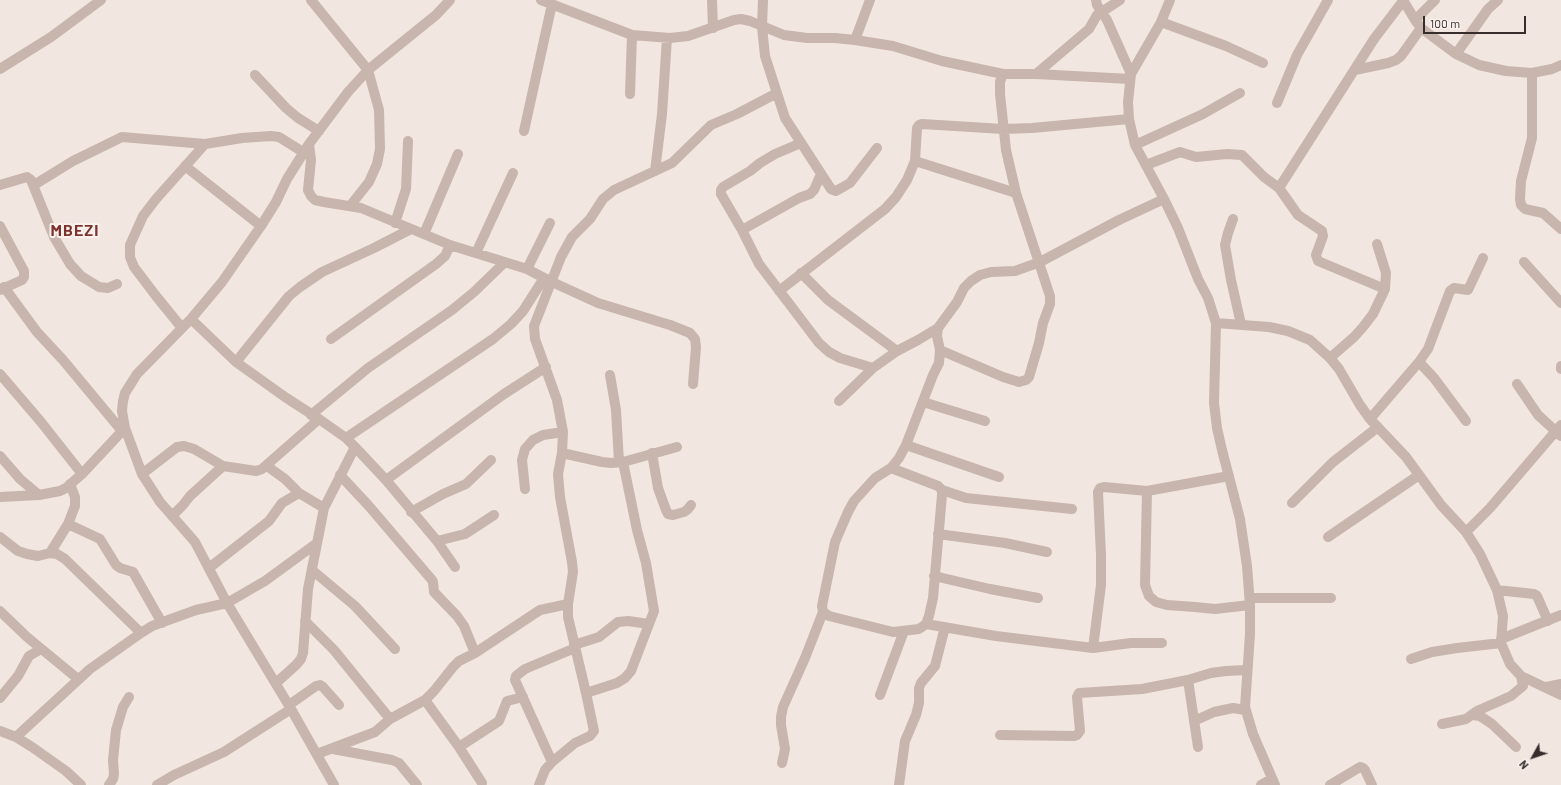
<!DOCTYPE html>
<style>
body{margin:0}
#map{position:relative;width:1561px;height:785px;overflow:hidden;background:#f1e6e0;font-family:Barlow,sans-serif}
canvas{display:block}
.north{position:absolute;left:1513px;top:737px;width:40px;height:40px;-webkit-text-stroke:3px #f9f1ed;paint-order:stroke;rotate:230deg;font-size:11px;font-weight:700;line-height:16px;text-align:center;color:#372d2b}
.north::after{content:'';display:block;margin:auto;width:14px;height:18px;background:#372d2b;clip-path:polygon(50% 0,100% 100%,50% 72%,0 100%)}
.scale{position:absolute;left:1423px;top:16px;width:103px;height:18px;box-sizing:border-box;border:2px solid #372d2b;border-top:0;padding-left:5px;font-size:12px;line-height:14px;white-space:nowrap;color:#372d2b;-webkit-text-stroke:3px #f9f1ed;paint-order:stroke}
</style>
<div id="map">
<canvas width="1561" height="785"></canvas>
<div class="north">N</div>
<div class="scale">100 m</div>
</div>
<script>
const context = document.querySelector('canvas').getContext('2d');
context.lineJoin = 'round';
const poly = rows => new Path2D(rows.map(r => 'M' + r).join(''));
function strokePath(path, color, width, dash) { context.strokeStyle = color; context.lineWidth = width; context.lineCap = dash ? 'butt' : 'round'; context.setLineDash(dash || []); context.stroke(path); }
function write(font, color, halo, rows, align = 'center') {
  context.font = font + ' Barlow,sans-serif'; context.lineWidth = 4; context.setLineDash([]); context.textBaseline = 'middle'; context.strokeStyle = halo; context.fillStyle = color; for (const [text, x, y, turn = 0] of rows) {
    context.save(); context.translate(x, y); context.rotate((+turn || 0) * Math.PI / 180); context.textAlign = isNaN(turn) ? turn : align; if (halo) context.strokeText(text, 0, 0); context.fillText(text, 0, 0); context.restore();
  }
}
const minor = poly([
 [311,0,368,70,379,110,380,149,377,164,369,182,350,206],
 [541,0,632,35,670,38,688,36,734,20,741,19,750,21,784,35,807,38,835,38,855,40,893,46,942,61,1003,74,1036,74,1130,79],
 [712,0,713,28],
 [763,0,762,27,765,56,785,118,831,189,836,191,850,183,877,148],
 [1096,0,1097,5,1107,20,1131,74],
 [1170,0,1161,22,1131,74,1128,102,1129,119,1135,145,1164,199,1178,228,1198,279,1208,298,1216,323,1214,403,1217,428,1222,450,1240,519,1247,566,1250,605,1250,634,1245,707,1253,734,1275,785],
 [1403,0,1415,20,1421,28,1456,54,1479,65,1506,71,1532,73,1552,69,1561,65],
 [1415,20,1435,0],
 [1161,22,1226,46,1263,63],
 [855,40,870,0],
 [1456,54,1488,9,1498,0],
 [0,69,51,37,101,0],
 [1355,70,1388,63,1396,60,1401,56,1421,28],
 [1532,73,1532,138,1521,181,1520,199,1521,205,1525,209,1543,213,1561,229],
 [1036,74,1089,29,1097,15,1120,0],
 [255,75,286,108,298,118,319,131],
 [630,94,632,35],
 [1277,103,1297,55,1328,0],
 [524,131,552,4],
 [801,143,775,154,760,163,750,171,723,187,721,190,721,194,742,230,759,264,819,343,829,352,840,358,873,368],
 [309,144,311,160,308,190,311,196,315,200,324,202,361,208,450,245,527,269,552,282,598,303,670,325,690,333,695,339,696,347,693,384],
 [1135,145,1203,114,1240,93],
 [915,161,1016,193],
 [1146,165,1180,152,1196,157,1227,154,1242,155,1264,177,1279,188,1298,215,1322,231,1323,236,1316,255,1318,261,1385,289],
 [185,166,261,226],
 [655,171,662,114,667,38],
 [0,185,27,177,31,180,54,237,70,264,81,276,99,287,108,288,117,284],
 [34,185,73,161,122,137,205,144,242,138,271,136,279,137,303,152],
 [1279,188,1374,39,1403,1],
 [1233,219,1228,233,1225,245,1231,280,1241,324],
 [395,223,406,189,408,141],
 [0,226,24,271,24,277,22,280,0,290],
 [742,230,799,198,810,194,814,190,821,174],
 [424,234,458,154],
 [476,253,513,173],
 [1524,262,1561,303],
 [527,269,550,223],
 [801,273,828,300,897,351],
 [4,287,37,332,63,360,122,431],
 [779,291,885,209,896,197,907,180,915,161,917,128,919,125,922,124,1003,129,1032,128,1129,119],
 [191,319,236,362,285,397,319,419,346,438,355,447,386,480,437,541,455,567],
 [1216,323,1269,327,1288,331,1310,340,1330,358,1339,369,1360,405,1370,419,1406,457,1441,505,1466,532,1480,554,1497,590,1503,616,1501,643,1510,664,1521,676,1561,695],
 [182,328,156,296,134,267,130,257,130,245,143,216,156,199,205,144],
 [331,339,436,264,445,256,450,245],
 [940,350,1003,377,1019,382,1026,380,1029,377,1039,343,1043,323,1050,304,1050,296,1016,193,1006,150,1000,94,1000,82,1003,74],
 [1330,358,1354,337,1363,327,1373,314,1385,289,1386,273,1377,244],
 [236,362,289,296,300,287,322,272,374,248,411,229],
 [1419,362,1434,378,1466,421],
 [1561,366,1561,369],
 [0,374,41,422,82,474],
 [610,375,616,410,619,462],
 [1517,384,1538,415,1561,436],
 [839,401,873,368,897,351,918,340,938,328],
 [923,402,985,421],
 [311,415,368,368,452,310,474,292,505,262],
 [1370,419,1419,362,1428,349,1450,291,1454,288,1468,290,1483,258],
 [346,438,493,339,511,324,523,311,544,278],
 [906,445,999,477],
 [562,453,602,462,611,463,623,462,677,447],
 [652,453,658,488,666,510,668,514,673,515,684,512,688,509,691,505],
 [0,456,20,479,39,495],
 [267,466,285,479,299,493,324,508],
 [891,468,938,486,942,490,942,495,933,598,929,616,926,624,919,629,893,632,829,616,823,612,822,606,835,542,848,512,854,501,875,478,891,468,899,458,906,445,933,375,939,363,940,350,937,336,938,328,957,302,964,288,971,281,980,275,991,272,1015,271,1040,262,1119,220,1164,199],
 [142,474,177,447,184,446,194,449,223,466,256,471,262,469,319,419],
 [340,475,368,505,432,580,433,582,434,592,457,616,464,626,475,653],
 [386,480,504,394,546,367],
 [525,489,522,460,525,449,533,440,543,435,563,432],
 [942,490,966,498,1072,509],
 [1147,491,1145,585,1149,596,1156,602,1167,605,1195,607,1215,609,1250,605],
 [0,497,39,495,60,491,66,488,82,474,125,428],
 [1292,503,1333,462,1378,427],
 [411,512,443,494,466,484,491,460],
 [172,516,183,505,190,496,223,466],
 [68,524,100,539,116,565,120,568,133,572,162,623],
 [1466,532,1490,508,1561,425],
 [938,534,1005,543,1047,552],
 [0,537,18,551,27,554,38,556,50,553,57,554,65,559,141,633],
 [1328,537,1419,475],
 [437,541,465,534,494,515],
 [50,553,68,524,75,506,75,497,70,484],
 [209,568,269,521,282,503,299,493],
 [312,570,355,606,395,649],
 [934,576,990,589,1038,598],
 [1497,590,1534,594,1537,596,1548,621],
 [1250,598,1331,598],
 [0,611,27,637,78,679],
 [305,621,334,650,390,719],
 [926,624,996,636,1093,648,1131,643,1162,643],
 [1501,639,1561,615],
 [574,645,599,637,618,622,628,621,649,624],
 [1093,648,1101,585,1101,555,1098,492,1100,488,1104,487,1147,491,1229,476],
 [1411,659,1432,652,1457,648,1501,643],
 [1188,680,1198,747],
 [276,683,296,665,301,659,303,653,308,589,324,508,355,447],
 [1546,687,1561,684],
 [586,693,617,683,625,678,631,671,654,611,646,563,637,530,623,462],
 [880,695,904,631],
 [0,698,18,676,29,656,41,649],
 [425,700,459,747,482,783],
 [289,705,316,686,320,685,323,687,339,705],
 [1473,715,1480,716,1492,724,1516,747],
 [1194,721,1214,712,1233,708,1245,710],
 [1442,724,1466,719,1477,711,1511,696,1523,686,1521,676],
 [0,731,16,737,32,747,66,771,81,785],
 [1000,735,1074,736,1077,735,1080,731,1077,697,1079,693,1142,689,1188,680,1211,673,1226,671,1246,670],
 [16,737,90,669,141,633,152,626,196,610,227,603,265,581,317,543],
 [459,747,499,721,507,701,523,697],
 [333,749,392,760,399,763,417,785],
 [317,754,375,732,390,719,425,700,434,691,453,667,459,661,475,653,540,610,568,604],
 [552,762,515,680,516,676,525,669,575,648],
 [782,763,785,749,781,725,781,717,783,707,805,658,823,612],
 [109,785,113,779,114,774,113,760,116,730,123,707,129,697],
 [157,785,174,775,224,752,291,709],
 [334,785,291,709,227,603,195,542,160,502,142,474,125,428,122,411,123,401,125,393,137,374,191,319,222,282,261,226,276,202,287,179,309,144,348,92,368,70,436,15,450,0],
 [539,785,545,770,552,762,575,743,590,736,594,731,586,693,568,617,568,604,573,572,572,562,560,497,558,474,562,453,563,432,557,400,535,339,534,326,561,257,572,237,590,219,603,199,614,190,672,163,711,125,737,114,777,93],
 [899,785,905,741,916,715,919,703,919,688,921,683,935,666,945,627],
 [1261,785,1272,779],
 [1330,785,1360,767,1363,768,1365,770,1372,785]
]);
const districtNames = [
 ["MBEZI",75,231]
];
strokePath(minor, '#c8b5ad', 10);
context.letterSpacing = '1px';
write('bold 16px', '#7e322c', '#f9f1ed', districtNames);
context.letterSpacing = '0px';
</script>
